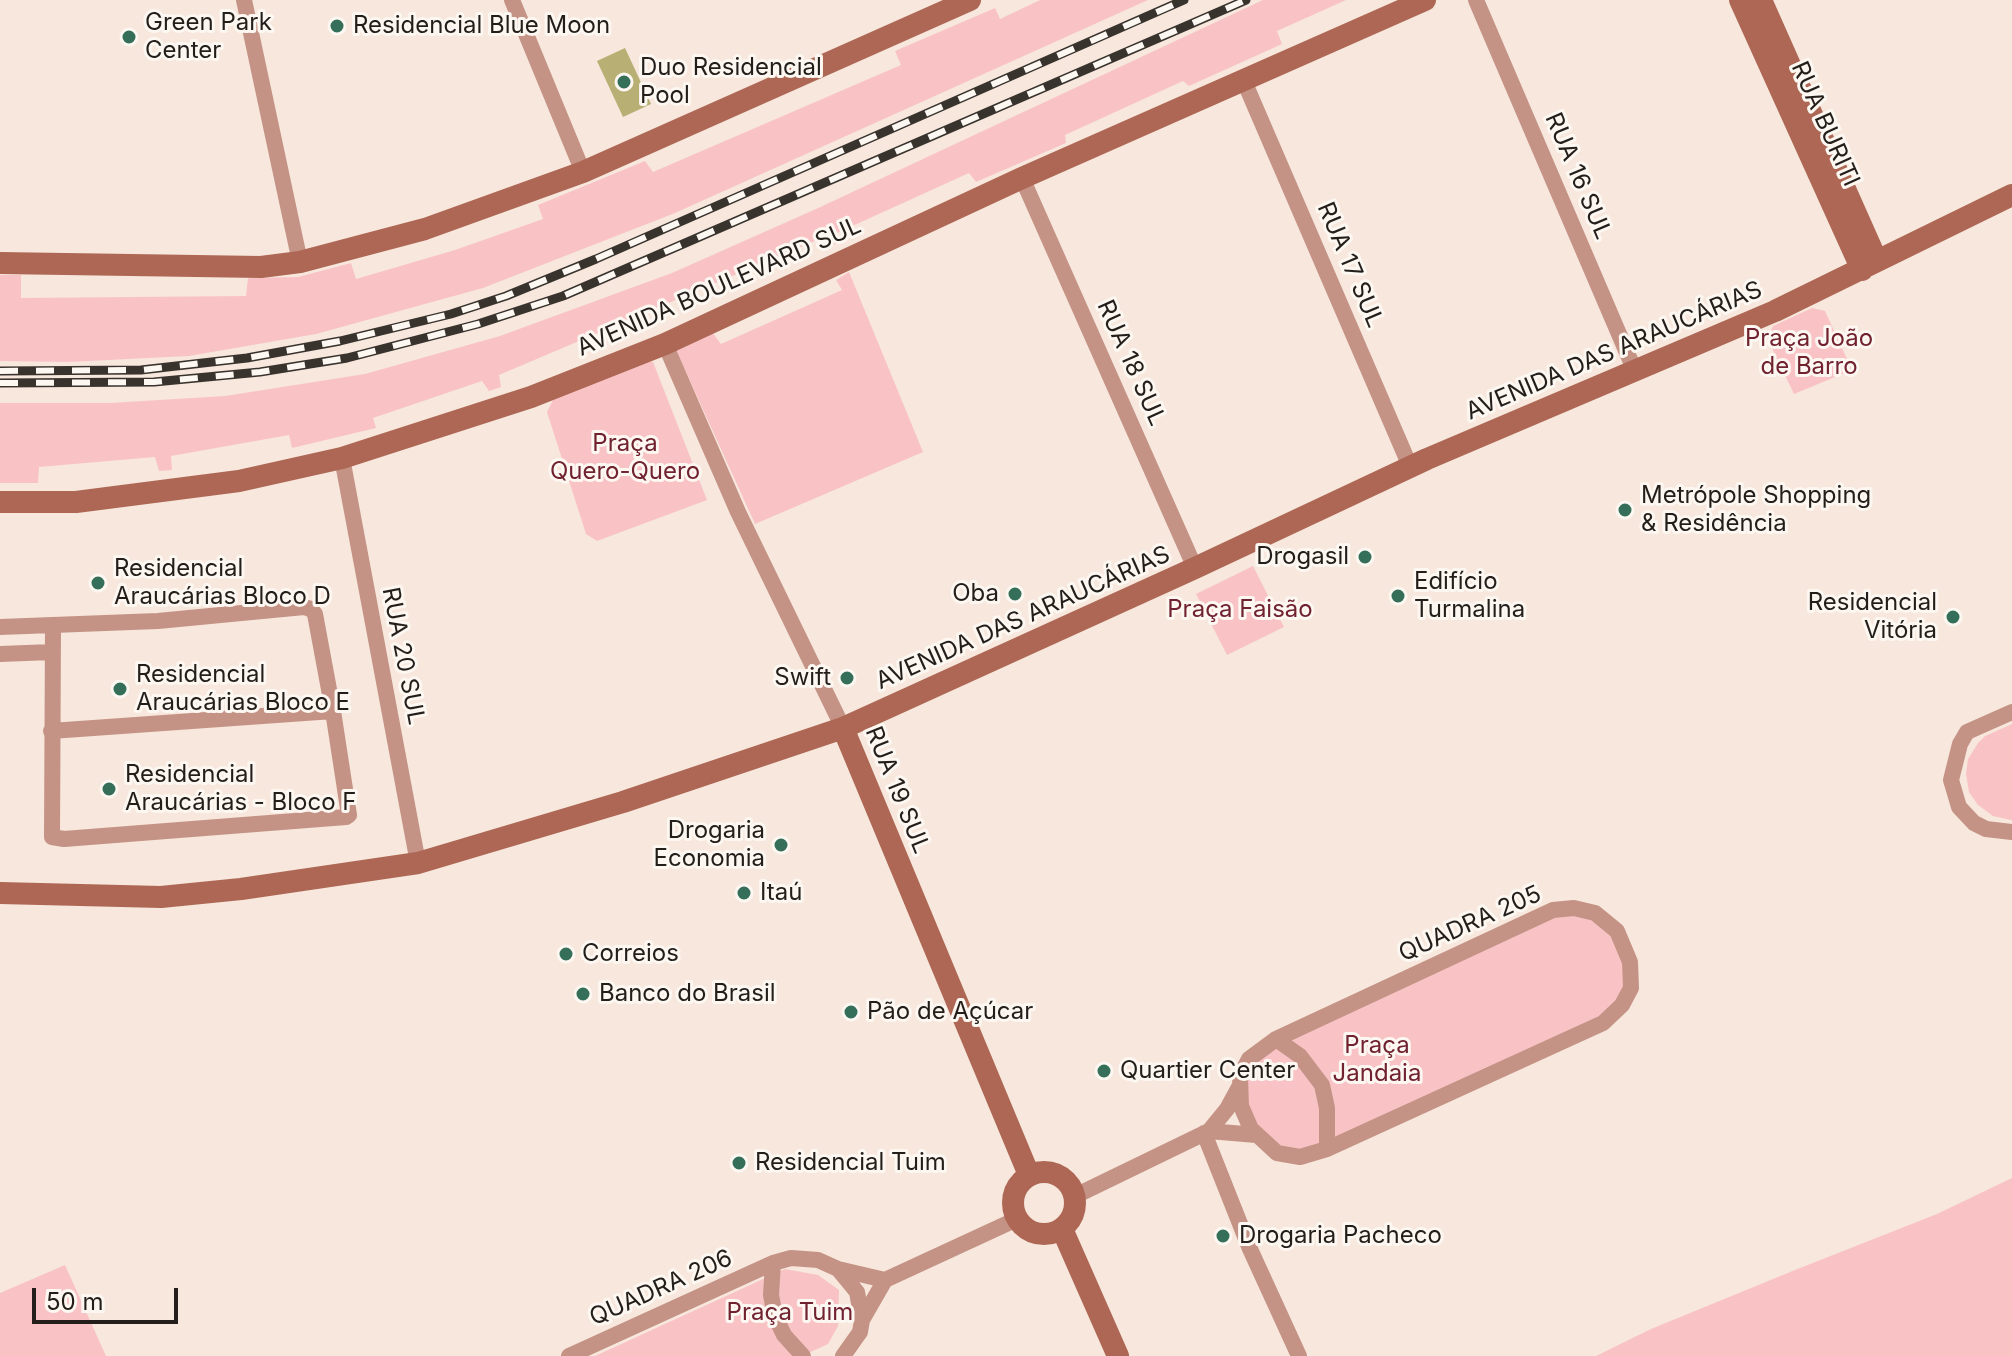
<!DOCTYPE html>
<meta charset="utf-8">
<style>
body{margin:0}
#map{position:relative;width:2012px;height:1356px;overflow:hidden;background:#f7e7dc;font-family:Inter,sans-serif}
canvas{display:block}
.scale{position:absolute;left:32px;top:1288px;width:146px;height:36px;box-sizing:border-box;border:4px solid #231e1a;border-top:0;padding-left:10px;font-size:24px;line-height:28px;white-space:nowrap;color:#231e1a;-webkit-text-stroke:6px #fdf7f2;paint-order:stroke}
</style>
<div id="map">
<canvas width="2012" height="1356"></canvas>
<div class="scale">50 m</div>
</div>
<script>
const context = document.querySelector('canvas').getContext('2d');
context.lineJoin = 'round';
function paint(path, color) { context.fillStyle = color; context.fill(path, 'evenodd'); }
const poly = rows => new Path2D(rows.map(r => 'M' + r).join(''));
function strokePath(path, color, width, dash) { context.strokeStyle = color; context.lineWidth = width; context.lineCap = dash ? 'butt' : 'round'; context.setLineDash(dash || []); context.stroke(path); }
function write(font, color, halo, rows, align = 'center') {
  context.font = font + ' Inter,sans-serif'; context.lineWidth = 6; context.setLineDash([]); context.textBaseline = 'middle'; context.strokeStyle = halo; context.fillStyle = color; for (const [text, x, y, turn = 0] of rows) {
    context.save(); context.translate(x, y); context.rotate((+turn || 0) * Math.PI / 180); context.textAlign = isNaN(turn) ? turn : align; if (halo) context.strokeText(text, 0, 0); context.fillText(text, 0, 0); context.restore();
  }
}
const green = poly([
 [1040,0,1148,0,675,213,483,288,316,334,189,356,68,362,0,361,0,275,21,275,21,298,246,296,248,278,298,277,351,263,356,279,455,250,543,219,538,205,645,161,653,172,901,65,895,51,995,8,1000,19],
 [1263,0,1346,0,1277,31,1282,44,1189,86,1183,81,1065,135,1066,143,976,182,969,173,837,233,841,242,832,245,824,237,499,375,501,387,489,391,482,381,373,418,376,428,292,448,289,435,171,456,172,470,159,471,155,457,39,467,38,483,0,483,0,403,110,403,225,396,365,374,500,336,672,273,816,209],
 [849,272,923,452,755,524,675,348,712,332,721,344,842,290,836,280],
 [1812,308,1825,311,1852,370,1794,394,1771,346,1769,336,1773,326],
 [639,360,653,362,707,500,597,541,586,534,547,412,555,396],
 [1253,566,1284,627,1227,655,1196,594],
 [2012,724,2012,820,2011,820,1993,816,1978,805,1969,792,1966,774,1968,759,1978,743,1985,736],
 [1553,910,1595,913,1630,962,1622,1005,1327,1149,1277,1153,1244,1115,1249,1059],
 [2012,1178,2012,1356,1596,1356,1651,1329,1795,1270,1937,1214],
 [65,1265,106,1356,0,1356,0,1293],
 [785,1269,818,1275,839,1290,838,1326,828,1344,802,1356,595,1356]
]);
const water = poly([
 [625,48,651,104,623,117,597,61]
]);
const street = poly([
 [244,0,300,262],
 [512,0,583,172],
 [1476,0,1631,362,1633,372],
 [1244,81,1406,457,1413,467],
 [1022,178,1195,568],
 [665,344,738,512,843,728],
 [342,458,418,863],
 [0,627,158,621,304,607,311,609,315,614,333,711,349,815,346,817,64,839,52,837,53,626],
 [0,654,52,652],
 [2012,712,1967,732,1960,744,1951,780,1959,807,1974,823,1986,829,2012,832],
 [51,731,333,711],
 [1574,908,1595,913,1617,931,1630,962,1631,988,1622,1005,1603,1023,1327,1149,1300,1157,1277,1153,1251,1129,1241,1106,1240,1076,1249,1059,1276,1039,1553,910,1574,908],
 [1276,1039,1300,1056,1322,1085,1327,1108,1327,1149],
 [1209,1131,1256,1135],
 [1204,1133,1250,1249,1299,1356],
 [1075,1196,1209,1131,1227,1109,1239,1087],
 [773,1263,771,1295,775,1316,784,1335,803,1356],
 [838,1269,885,1280],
 [862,1320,885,1280,1017,1219],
 [569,1356,773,1263,791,1258,818,1260,838,1269,857,1292,862,1320,860,1332,843,1356]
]);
const secondary = poly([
 [1740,0,1862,270],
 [1761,0,1877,261],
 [0,263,261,267,300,262,425,229,583,172,970,0],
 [0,502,76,502,239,481,342,458,531,397,665,344,1022,178,1425,0],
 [843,728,1029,1175],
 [0,893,161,897,241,889,418,863,623,802,843,728,1195,568,1427,459,1775,311,2012,195],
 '1013 1203a31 31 0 1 1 62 0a31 31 0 1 1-62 0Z',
 [1062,1229,1118,1356]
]);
const rail = poly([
 [0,371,141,370,247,358,340,341,451,314,506,296,596,259,1184,0],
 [0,383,154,382,260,372,347,358,478,324,563,296,1246,0]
]);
const markers = [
 [337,26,8,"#356f59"],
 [129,37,8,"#356f59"],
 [624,82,8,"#356f59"],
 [1625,510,8,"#356f59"],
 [1365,557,8,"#356f59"],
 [98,583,8,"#356f59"],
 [1015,594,8,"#356f59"],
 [1398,596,8,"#356f59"],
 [1953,617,8,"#356f59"],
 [847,678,8,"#356f59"],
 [120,689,8,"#356f59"],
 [109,789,8,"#356f59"],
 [781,845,8,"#356f59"],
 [744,893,8,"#356f59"],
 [566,954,8,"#356f59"],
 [583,994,8,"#356f59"],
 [851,1012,8,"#356f59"],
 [1104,1071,8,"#356f59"],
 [739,1163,8,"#356f59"],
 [1223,1236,8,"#356f59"]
];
const poiNames = [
 ["Green Park",145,23],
 ["Center",145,51],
 ["Residencial Blue Moon",353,26],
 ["Duo Residencial",640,68],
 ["Pool",640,96],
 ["Metrópole Shopping",1641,496],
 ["& Residência",1641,524],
 ["Drogasil",1349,557,"right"],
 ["Residencial",114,569],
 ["Araucárias Bloco D",114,597],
 ["Edifício",1414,582],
 ["Turmalina",1414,610],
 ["Oba",999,594,"right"],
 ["Residencial",1937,603,"right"],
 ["Vitória",1937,631,"right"],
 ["Residencial",136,675],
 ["Araucárias Bloco E",136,703],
 ["Swift",831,678,"right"],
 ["Residencial",125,775],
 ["Araucárias - Bloco F",125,803],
 ["Drogaria",765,831,"right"],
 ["Economia",765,859,"right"],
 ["Itaú",760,893],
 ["Correios",582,954],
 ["Banco do Brasil",599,994],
 ["Pão de Açúcar",867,1012],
 ["Quartier Center",1120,1071],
 ["Residencial Tuim",755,1163],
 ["Drogaria Pacheco",1239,1236]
];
const streetNames = [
 ["RUA BURITI",1825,124,66],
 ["RUA 16 SUL",1578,176,67],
 ["RUA 17 SUL",1350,265,67],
 ["AVENIDA BOULEVARD SUL",719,287,-24],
 ["AVENIDA DAS ARAUCÁRIAS",1614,351,-23],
 ["RUA 18 SUL",1131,363,66],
 ["AVENIDA DAS ARAUCÁRIAS",1023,618,-24],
 ["RUA 20 SUL",403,656,79],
 ["RUA 19 SUL",897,790,68],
 ["QUADRA 205",1470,924,-24],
 ["QUADRA 206",661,1288,-24]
];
const parkNames = [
 ["Praça João",1809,339],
 ["de Barro",1809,367],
 ["Praça",625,444],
 ["Quero-Quero",625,472],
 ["Praça Faisão",1240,610],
 ["Praça",1377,1046],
 ["Jandaia",1377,1074],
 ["Praça Tuim",790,1313]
];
paint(green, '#f9c3c6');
paint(water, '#b7af73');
strokePath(street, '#c49385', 16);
strokePath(secondary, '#ad6754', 22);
strokePath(rail, '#39332e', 9);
strokePath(rail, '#fdf7f2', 6, [18]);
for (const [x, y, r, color] of markers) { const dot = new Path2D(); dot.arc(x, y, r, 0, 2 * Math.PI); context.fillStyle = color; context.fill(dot); strokePath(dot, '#fdf7f2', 3); }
write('24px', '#231e1a', '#fdf7f2', poiNames, 'left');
write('24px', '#231e1a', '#fdf7f2', streetNames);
write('24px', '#70222f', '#fdf7f2', parkNames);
</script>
